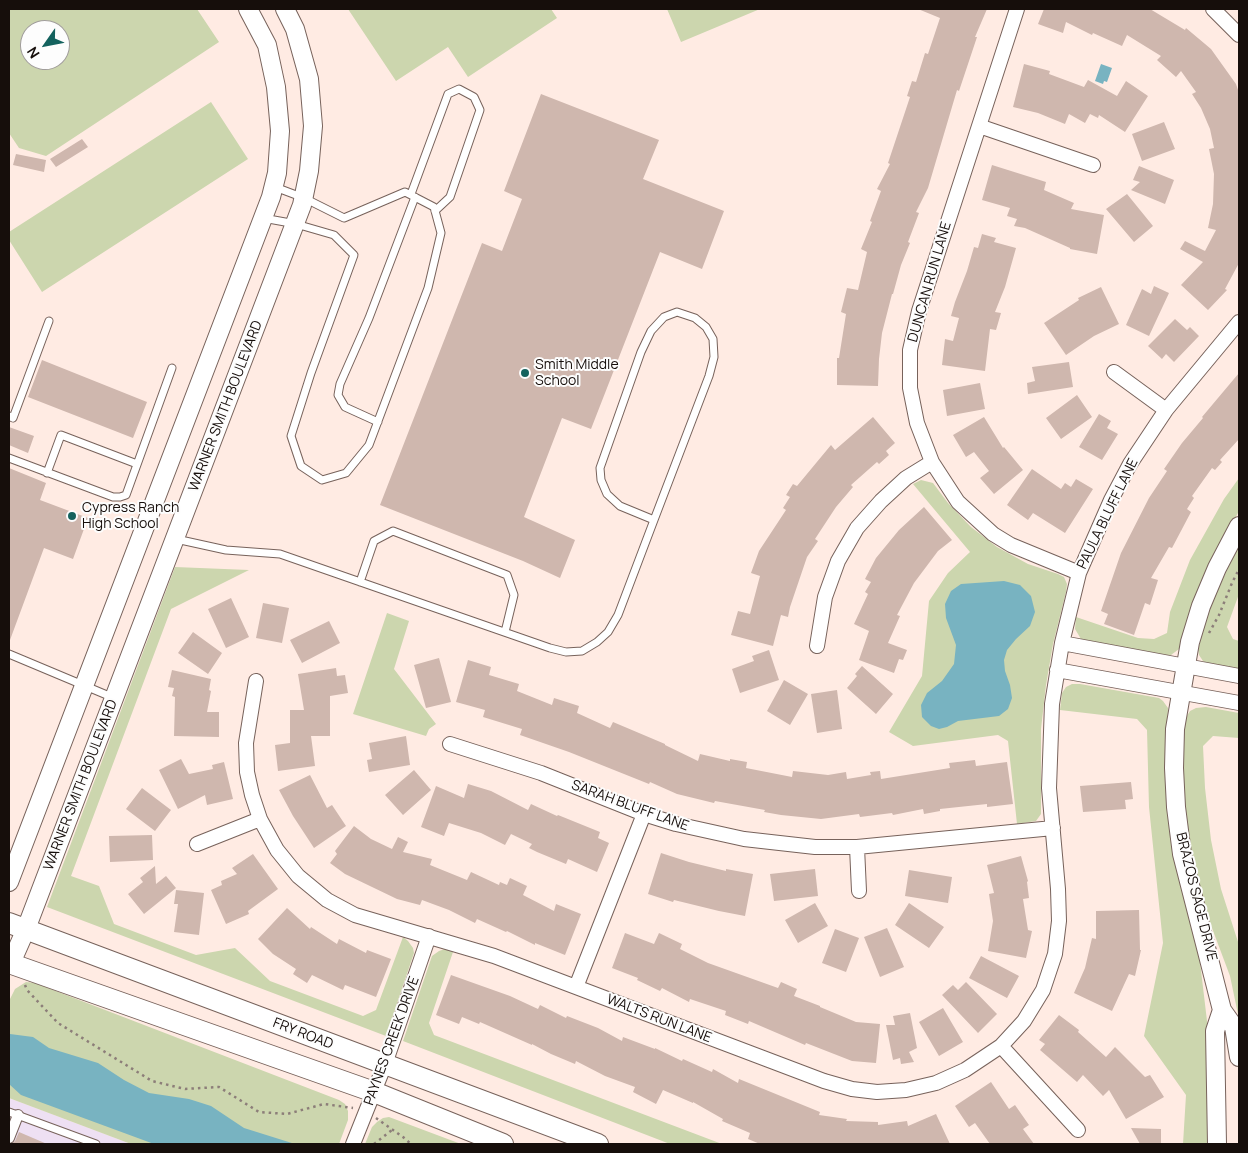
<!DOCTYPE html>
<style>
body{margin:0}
#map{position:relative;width:1248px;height:1153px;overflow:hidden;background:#ffebe3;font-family:Manrope,sans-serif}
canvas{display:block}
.frame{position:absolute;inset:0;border:10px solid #160e0b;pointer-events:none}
.north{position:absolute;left:20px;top:20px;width:50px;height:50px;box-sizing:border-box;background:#fdfdfd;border:1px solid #a19d9c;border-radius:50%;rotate:237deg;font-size:14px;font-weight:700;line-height:20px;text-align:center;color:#160e0b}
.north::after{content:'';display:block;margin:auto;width:18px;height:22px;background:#14625e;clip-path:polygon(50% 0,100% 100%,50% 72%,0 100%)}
</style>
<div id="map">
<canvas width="1248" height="1153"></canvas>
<div class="frame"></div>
<div class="north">N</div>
</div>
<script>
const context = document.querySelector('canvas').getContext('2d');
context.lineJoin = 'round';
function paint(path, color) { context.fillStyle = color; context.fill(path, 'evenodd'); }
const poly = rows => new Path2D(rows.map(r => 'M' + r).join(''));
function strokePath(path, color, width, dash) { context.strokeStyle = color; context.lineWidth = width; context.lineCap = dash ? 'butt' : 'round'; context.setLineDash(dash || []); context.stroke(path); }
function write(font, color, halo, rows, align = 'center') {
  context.font = font + ' Manrope,sans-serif'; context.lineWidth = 4; context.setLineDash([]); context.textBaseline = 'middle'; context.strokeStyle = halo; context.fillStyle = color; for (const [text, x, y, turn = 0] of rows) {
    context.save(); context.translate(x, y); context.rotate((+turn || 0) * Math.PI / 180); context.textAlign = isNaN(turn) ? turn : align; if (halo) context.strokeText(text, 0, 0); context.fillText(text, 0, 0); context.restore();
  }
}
const commercial = poly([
 [9,1098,131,1144,9,1144]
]);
const green = poly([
 [9,9,197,9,219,42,46,156,19,148,9,133],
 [30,30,60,30,60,60,30,60],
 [348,9,551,9,557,18,468,77,448,47,396,81],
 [667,9,760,9,681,42],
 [211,102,248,159,42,292,9,240,9,232],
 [1239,478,1239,511,1209,566,1179,649,1171,655,1160,655,1081,639,1075,629,1076,617,1138,638,1154,639,1167,633,1170,612,1190,560,1224,499],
 [921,480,933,483,948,503,971,527,997,547,1028,564,1058,574,1064,577,1067,584,1066,592,1053,644,1046,685,1041,729,1041,814,1036,821,1017,824,1008,741,998,735,913,746,889,732,922,676,929,601,948,573,970,552,913,484],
 [1239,545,1239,594,1227,627,1233,639,1239,641,1239,669,1208,664,1203,661,1199,655,1198,648,1210,608,1229,565],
 [175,567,249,570,171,609,71,876,99,886,114,924,196,955,235,948,270,981,363,1016,376,1010,403,937,408,941,413,948,414,953,386,1036,47,907],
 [387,613,409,621,394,669,436,724,429,729,426,736,353,714],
 [1072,684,1080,684,1159,698,1163,701,1168,708,1166,758,1167,802,1173,850,1200,962,1207,1021,1211,1144,1183,1144,1186,1095,1144,1036,1163,943,1149,807,1147,730,1137,719,1060,710,1062,693,1066,687],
 [1206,707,1239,713,1239,738,1213,736,1203,746,1205,788,1211,840,1221,889,1239,945,1239,1019,1230,976,1206,912,1194,868,1185,813,1183,750,1185,719,1190,711,1196,708],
 [445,949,453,952,429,1023,434,1035,722,1144,670,1144,403,1041,432,956,439,951],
 [26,982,35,983,339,1100,345,1104,348,1111,348,1120,339,1144,131,1144,9,1098,9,1001,15,989],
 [389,1117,461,1144,365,1144,372,1127,377,1122,383,1118]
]);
const water = poly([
 [1101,64,1112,68,1107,82,1104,81,1103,84,1095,81],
 [1004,581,1020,585,1031,596,1035,612,1030,626,1016,639,1007,650,1004,660,1005,671,1010,685,1012,698,1008,709,999,716,958,721,947,727,939,729,931,726,922,717,921,705,927,693,942,681,954,664,956,645,946,618,945,604,951,591,961,584],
 [10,1034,33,1037,49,1048,98,1063,124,1080,149,1093,189,1099,211,1106,244,1128,295,1144,154,1144,21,1095,9,1084]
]);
const building = poly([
 [918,9,987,9,975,37,977,37,959,91,957,90,928,188,916,212,919,213,908,242,910,243,901,265,893,294,892,294,882,333,879,359,878,386,837,385,837,358,839,358,846,314,841,312,847,288,858,290,867,252,861,249,872,222,870,221,881,191,877,189,890,164,888,163,910,97,907,96,912,81,916,82,925,53,928,54,940,18],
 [1044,9,1150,9,1185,30,1186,28,1211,49,1236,84,1239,93,1239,263,1225,289,1227,290,1208,310,1181,285,1203,262,1180,249,1185,241,1205,251,1216,230,1208,228,1213,204,1214,174,1209,149,1214,148,1210,129,1201,108,1192,94,1196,92,1181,71,1176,77,1157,60,1161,56,1127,35,1122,46,1093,33,1092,35,1066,22,1063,33,1038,24],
 [1024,64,1050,71,1049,74,1084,87,1088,80,1117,96,1126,81,1148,96,1125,132,1099,115,1098,118,1090,114,1085,123,1069,114,1065,124,1038,113,1013,107],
 [541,94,659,140,643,179,724,211,702,269,660,252,591,429,562,418,524,517,575,540,560,578,523,561,380,505,482,243,502,251,522,199,504,191],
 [1164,122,1175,149,1142,161,1132,134],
 [82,139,88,147,56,167,50,159],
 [16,154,46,160,44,172,13,165],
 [992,165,1046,182,1044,190,1074,203,1071,209,1104,215,1097,254,1070,249,1070,248,1025,228,1014,226,1017,219,1007,216,1010,208,982,200],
 [1139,166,1174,180,1165,204,1131,190,1140,182,1133,180],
 [1127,194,1153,226,1134,242,1106,209],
 [982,234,996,238,994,242,1016,248,1005,287,995,312,1001,313,996,330,990,329,985,371,942,365,945,339,953,341,959,318,951,316,955,302,967,271,974,247,978,248],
 [1154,286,1169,293,1149,336,1126,325,1142,289,1151,294],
 [1101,287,1119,324,1094,336,1066,355,1044,323,1079,300,1078,298],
 [1175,319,1187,330,1190,327,1199,336,1174,362,1166,354,1162,359,1148,346],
 [42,360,147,402,133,438,28,397],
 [1069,362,1073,387,1028,394,1027,383,1035,381,1032,367],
 [1239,373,1239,439,1220,460,1222,462,1215,470,1212,468,1192,496,1194,498,1187,509,1191,512,1172,548,1169,547,1151,578,1158,580,1150,605,1145,603,1134,635,1104,624,1108,614,1101,611,1121,553,1149,498,1167,471,1164,469,1182,443,1203,418,1202,417],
 [980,383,985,409,947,416,943,390],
 [1077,395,1092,417,1061,439,1046,418],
 [1099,414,1111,421,1107,428,1118,434,1102,460,1079,447],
 [873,417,895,443,886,451,889,455,879,464,877,462,851,485,853,487,836,507,815,539,818,541,807,557,790,607,788,617,781,615,773,646,731,635,738,611,750,614,760,576,751,573,759,551,786,510,783,508,790,497,786,495,793,484,797,486,831,445,835,450],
 [984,417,1003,448,1004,447,1023,470,994,494,980,478,989,471,974,452,966,457,953,435],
 [9,427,34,436,28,453,9,445],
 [9,468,46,483,40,500,88,518,73,559,44,548,10,640],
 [1032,469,1061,489,1065,483,1071,487,1076,479,1093,489,1065,533,1033,513,1028,520,1007,505],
 [924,507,952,540,938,551,914,583,897,615,900,616,888,643,907,650,903,660,899,659,894,673,859,660,869,631,854,624,868,594,865,592,871,582,865,579,876,558,899,530],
 [231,598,249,637,226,648,208,609],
 [263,603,289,608,282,643,256,638],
 [329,621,340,643,302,663,290,640],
 [193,632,222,653,208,674,178,653],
 [769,650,779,680,740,693,732,669,754,661,752,656],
 [439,658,451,702,426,708,414,665],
 [468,660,491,667,489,675,519,684,517,691,552,705,554,698,579,706,577,713,610,728,613,722,665,744,665,745,698,761,700,754,730,761,730,759,747,762,746,768,792,777,793,771,828,775,846,772,847,779,871,775,870,772,880,771,881,779,950,768,949,763,975,760,976,766,1007,762,1013,804,987,807,987,804,940,809,940,811,924,814,923,809,893,815,892,813,860,817,859,814,821,819,781,815,764,812,765,810,715,801,714,803,677,794,650,782,649,784,569,752,520,735,522,729,483,717,485,710,456,702],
 [862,666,893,694,876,714,847,688,857,676,855,674],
 [336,668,337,676,345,675,348,693,330,696,330,736,311,736,315,766,278,771,275,745,290,743,290,710,304,710,298,674],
 [172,670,211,679,209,690,211,691,207,712,219,712,219,737,174,736,175,697,172,696,174,688,168,687],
 [784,680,808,694,790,725,767,711],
 [837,690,842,729,817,733,811,694],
 [406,736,410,765,369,772,367,760,372,759,369,743],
 [181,759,189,774,213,769,212,765,224,762,233,799,207,805,205,795,178,809,159,770],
 [414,770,431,790,403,815,385,795],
 [310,775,327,808,332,805,346,826,314,848,293,816,279,790],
 [1131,782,1133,799,1125,800,1126,809,1083,812,1080,786],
 [468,784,491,791,528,810,531,804,557,816,558,815,600,832,598,838,609,843,597,872,568,859,566,864,537,852,529,848,532,844,511,834,505,845,481,833,449,823,444,836,421,827,436,786,464,798],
 [142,788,171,810,155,831,126,809],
 [354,826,371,839,392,849,398,837,408,842,403,852,432,859,430,865,467,880,471,872,499,885,500,882,507,885,510,878,527,886,523,895,554,911,556,904,581,914,565,955,535,943,535,945,507,931,506,932,477,919,475,923,449,910,422,900,420,905,397,899,345,874,330,863,337,854,335,851],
 [152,835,153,860,110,862,109,836],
 [661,853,689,862,726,871,726,869,753,874,745,916,719,911,674,900,673,902,648,894],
 [253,854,278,889,248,911,249,914,226,924,211,890,222,885,221,881,237,874,232,868],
 [1021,856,1028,881,1027,882,1029,898,1023,899,1028,930,1032,931,1026,958,988,951,993,921,989,894,994,893,987,865],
 [155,866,156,884,166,876,176,888,144,914,128,894,143,882,140,878],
 [815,869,818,896,774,901,770,874],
 [909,870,952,877,948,903,905,896],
 [176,890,204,893,199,935,174,932,178,904,174,904],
 [815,903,828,926,798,943,785,920],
 [909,903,944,927,929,948,895,925],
 [287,908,310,929,311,927,337,944,339,939,366,953,367,950,391,959,376,997,345,985,343,990,312,975,307,983,293,974,296,969,273,954,258,939],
 [1139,910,1140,950,1141,950,1135,976,1129,974,1112,1011,1074,993,1085,968,1092,938,1096,939,1096,911],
 [887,928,904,967,880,977,864,937],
 [835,929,859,938,846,972,822,963],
 [625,933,654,944,659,933,682,944,680,949,708,963,778,988,781,982,797,989,794,996,820,1006,820,1007,856,1022,880,1024,876,1063,852,1061,806,1043,805,1045,749,1021,748,1024,725,1015,726,1011,690,999,689,1002,662,988,660,991,637,980,638,978,612,968],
 [981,956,1019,976,1007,998,969,978],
 [451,975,510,996,538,1009,540,1005,566,1018,567,1016,598,1028,622,1041,623,1037,655,1049,655,1048,682,1061,683,1059,712,1072,713,1069,738,1083,739,1079,820,1112,819,1115,847,1119,846,1121,878,1122,878,1125,907,1121,908,1126,936,1114,950,1144,760,1144,748,1139,750,1133,722,1121,723,1119,693,1102,693,1103,663,1090,656,1104,633,1092,635,1087,605,1076,576,1061,575,1064,551,1054,532,1044,532,1045,480,1022,479,1024,462,1017,459,1024,436,1015],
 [966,982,997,1014,978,1033,942,995,953,985,958,990],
 [943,1008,963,1042,939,1056,919,1022],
 [910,1013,917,1048,909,1052,914,1062,901,1064,900,1058,893,1060,886,1025,895,1025,893,1016],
 [1059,1015,1079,1030,1078,1032,1106,1057,1115,1047,1145,1077,1150,1075,1164,1097,1126,1119,1109,1090,1103,1096,1083,1075,1077,1082,1040,1050,1045,1044,1039,1040],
 [991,1082,1009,1109,1015,1105,1029,1125,1023,1129,1034,1144,990,1144,975,1123,969,1127,955,1106],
 [1131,1128,1161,1129,1161,1144,1140,1144],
 [19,1132,47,1144,11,1144,15,1141]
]);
const path = poly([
 [1209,633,1219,615,1232,583,1239,569],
 [25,985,27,990,58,1023,152,1081,185,1089,219,1087,259,1112,287,1114,324,1104,353,1108],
 [376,1118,403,1137,411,1144],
 [374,1144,392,1130]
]);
const service = poly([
 [411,194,448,94,459,89,474,97,480,110,450,197,435,211],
 [263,218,296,224,334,235,354,255,311,373,291,436,301,466,322,480,346,473,369,445,428,288,441,233,434,207,405,192,344,218,304,198,275,187],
 [9,416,13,418,49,321],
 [378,422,345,407,338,395,340,384,369,318,415,197],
 [9,458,113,497,120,497,126,495,172,368],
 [47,473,61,435,137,464],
 [176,539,226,550,280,554,550,648,566,652,582,651,597,642,608,632,618,615,654,520,709,376,714,357,713,339,706,327,695,318,677,312,664,317,651,331,641,352,600,468,601,480,607,494,620,506,654,520],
 [360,582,374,541,393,531,507,575,514,595,505,632],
 [9,654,114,698],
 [9,1112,96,1144]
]);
const pedestrian = poly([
 [9,1138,18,1115]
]);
const minor = poly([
 [1017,9,919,311,910,350,910,388,917,423,932,462,958,502,993,534,1011,545,1079,573],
 [1213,9,1239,35],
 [979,126,1093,165],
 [1114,372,1166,410],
 [1062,643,1239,676],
 [817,646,825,597,838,561,857,528,881,501,906,478,932,462],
 [1057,670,1239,703],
 [256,681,246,743,247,772,252,795,260,819,277,850,298,876,327,900,355,915,494,956,824,1081,852,1089,877,1092,906,1090,936,1083,965,1070,1001,1046,1024,1021,1043,990,1055,954,1059,921,1058,889,1049,788,1052,704,1062,643,1079,573,1111,500,1130,464,1166,410,1239,322],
 [450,744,541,773,644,814,676,824,744,839,815,847,857,847,1053,828],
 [197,844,260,819],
 [857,847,859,891],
 [576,987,644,814],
 [1001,1046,1078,1130],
 [353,1144,385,1064,429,936]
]);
const tertiary = poly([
 [1239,526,1217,568,1201,606,1190,642,1175,729,1174,768,1176,807,1182,854,1222,1010,1234,1027,1239,1057],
 [9,882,271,197,277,173,280,131,276,87,267,45,248,9],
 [11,963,26,929,302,205,309,171,313,126,309,79,295,29,285,9],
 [1217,1144,1215,1031,1222,1010]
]);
const secondary = poly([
 [9,923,598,1144],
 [9,963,374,1092,503,1144]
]);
const markers = [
 [525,373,5,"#14625e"],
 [72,516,5,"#14625e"]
];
const streetNames = [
 ["DUNCAN RUN LANE",930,282,-74],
 ["WARNER SMITH BOULEVARD",226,406,-69],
 ["PAULA BLUFF LANE",1108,514,-64],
 ["WARNER SMITH BOULEVARD",81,785,-69],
 ["SARAH BLUFF LANE",630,806,20],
 ["BRAZOS SAGE DRIVE",1196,897,76],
 ["WALTS RUN LANE",659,1019,21],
 ["FRY ROAD",303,1034,21],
 ["PAYNES CREEK DRIVE",392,1041,-70]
];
const poiNames = [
 ["Smith Middle",535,365],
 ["School",535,381],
 ["Cypress Ranch",82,508],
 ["High School",82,524]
];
paint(commercial, '#eee0f3');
paint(green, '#ccd6ae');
paint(water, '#78b3c1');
paint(building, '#cfb7ae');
strokePath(service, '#77625b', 9);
strokePath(pedestrian, '#77625b', 12);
strokePath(minor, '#77625b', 16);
strokePath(tertiary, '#77625b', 20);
strokePath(secondary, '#77625b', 22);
strokePath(path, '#8c7e79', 2.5, [2.5, 4]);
strokePath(service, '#fff', 7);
strokePath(pedestrian, '#fff', 10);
strokePath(minor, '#fff', 14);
strokePath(tertiary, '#fff', 18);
strokePath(secondary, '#fff', 20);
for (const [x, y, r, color] of markers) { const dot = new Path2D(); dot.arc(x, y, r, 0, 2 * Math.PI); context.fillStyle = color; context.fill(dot); strokePath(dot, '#fdfdfd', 2); }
write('14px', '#160e0b', '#fdfdfd', streetNames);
write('14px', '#160e0b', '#fdfdfd', poiNames, 'left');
</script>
